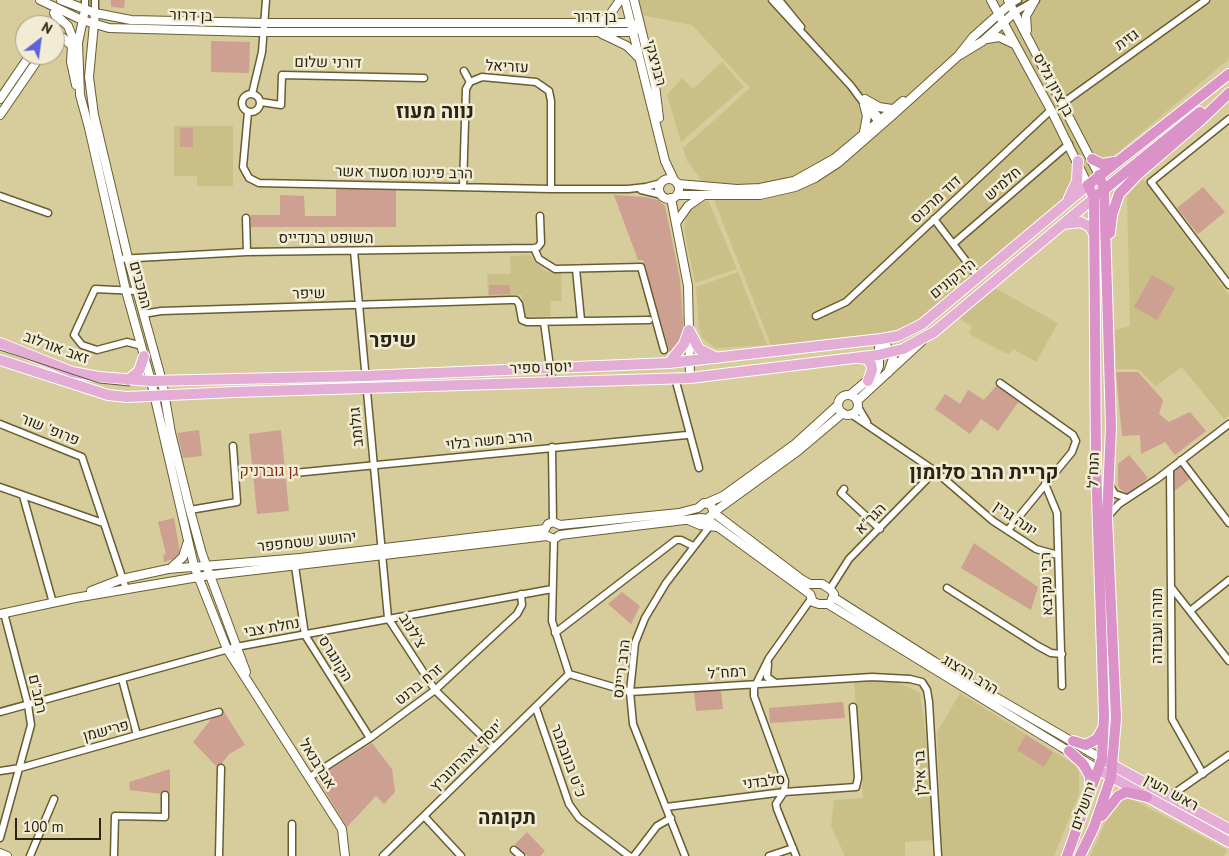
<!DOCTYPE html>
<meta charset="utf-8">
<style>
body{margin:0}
#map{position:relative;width:1229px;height:856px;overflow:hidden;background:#d7cc9b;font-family:"PT Sans",sans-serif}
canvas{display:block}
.north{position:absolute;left:15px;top:15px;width:50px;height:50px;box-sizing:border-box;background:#f2ecd4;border:1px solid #a29c86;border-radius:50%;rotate:30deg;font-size:14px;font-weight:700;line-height:20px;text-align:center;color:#292512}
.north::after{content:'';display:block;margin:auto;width:18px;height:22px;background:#5e64dc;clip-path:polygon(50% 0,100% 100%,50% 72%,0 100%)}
.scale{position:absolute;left:15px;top:818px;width:86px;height:22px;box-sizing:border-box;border:2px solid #292512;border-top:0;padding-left:6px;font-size:15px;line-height:18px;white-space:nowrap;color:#292512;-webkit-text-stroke:4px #f2ecd4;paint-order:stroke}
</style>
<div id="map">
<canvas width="1229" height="856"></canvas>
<div class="north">N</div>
<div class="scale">100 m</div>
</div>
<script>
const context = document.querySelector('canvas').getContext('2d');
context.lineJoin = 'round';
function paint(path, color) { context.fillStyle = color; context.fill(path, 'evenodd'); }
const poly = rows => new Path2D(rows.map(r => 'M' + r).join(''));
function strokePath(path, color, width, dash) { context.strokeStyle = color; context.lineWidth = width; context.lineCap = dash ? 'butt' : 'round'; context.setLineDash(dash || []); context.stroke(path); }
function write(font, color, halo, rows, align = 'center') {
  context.font = font + ' "PT Sans",Heebo,sans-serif'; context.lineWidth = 5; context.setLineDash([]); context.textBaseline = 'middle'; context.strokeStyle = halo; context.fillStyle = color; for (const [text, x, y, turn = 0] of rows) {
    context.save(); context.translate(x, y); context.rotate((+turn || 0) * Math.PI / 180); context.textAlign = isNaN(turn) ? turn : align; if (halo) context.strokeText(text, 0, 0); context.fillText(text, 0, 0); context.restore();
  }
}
const built = poly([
 [638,0,1229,0,1229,59,919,319,894,331,846,339,771,345,712,195,687,161,683,148,750,88,692,25,641,15],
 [722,62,744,87,681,142,667,95,682,78,693,89],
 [174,126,233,126,233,186,197,186,197,176,174,176],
 [1143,179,1229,295,1229,415,1224,419,1182,367,1156,386,1138,369,1116,369,1115,330,1130,326,1127,196],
 [708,200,737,269,695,283,684,229,686,217,689,210],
 [530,255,543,270,550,272,561,272,562,301,550,301,551,316,523,317,522,295,488,296,487,274,511,274,510,256],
 [738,272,767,345,715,348,702,337,699,328,696,287],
 [993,287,1058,323,1036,362,1013,349,1009,355,969,334,972,326,959,319],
 [854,681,895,681,920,693,931,775,934,840,905,842,905,856,845,856,831,826,834,800,863,798],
 [960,693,1075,765,1079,773,1079,794,1054,856,942,856,937,732],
 [1127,799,1136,801,1227,850,1224,856,1090,856,1110,813,1120,801]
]);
const green = poly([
 [111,0,125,0,124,8,111,7],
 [211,41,250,42,249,73,211,72],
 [180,128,193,128,193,147,180,147],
 [1203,187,1225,212,1198,234,1177,208],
 [336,188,396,188,396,227,251,227,251,215,280,215,280,195,304,196,305,216,336,216],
 [614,195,645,197,658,200,665,206,680,279,684,338,677,349,670,353,643,260,638,260],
 [1152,275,1175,288,1157,320,1134,307],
 [489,285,510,285,510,294,489,295],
 [1116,372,1138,372,1163,400,1159,414,1169,422,1190,412,1206,431,1175,455,1165,442,1141,454,1140,435,1122,436],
 [996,386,1019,401,998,431,981,419,970,434,935,409,945,394,960,404,968,390,984,400],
 [199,430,202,456,183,458,177,433],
 [281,430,289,511,257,514,249,434],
 [1129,455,1148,478,1130,493,1126,493,1120,489,1118,485,1118,464],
 [1181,464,1191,478,1173,492,1172,471],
 [174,518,180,553,174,559,164,562,163,555,166,554,158,522],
 [974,543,1038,587,1031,610,961,568],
 [622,592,640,606,631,624,608,604],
 '719 673a6 6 0 1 1 12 0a6 6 0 1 1-12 0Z',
 [721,690,723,709,696,711,694,692],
 [843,702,845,718,770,723,769,708],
 [221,707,245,745,229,754,218,768,193,742],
 [1026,735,1053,752,1044,767,1017,750],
 [372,743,392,769,395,792,384,804,376,796,347,827,317,778],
 [170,769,170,795,130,790,129,782],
 [527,832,545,851,540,856,528,856,515,844]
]);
const minor = poly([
 [95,0,95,13],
 [772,0,851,86,877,121,883,123],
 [779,0,801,27],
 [1010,4,1018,0],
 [85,10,85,0],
 [1015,12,1036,0],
 [464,71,470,82],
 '242 103a9 9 0 1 1 18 0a9 9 0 1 1-18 0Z',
 [252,94,262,52,266,0],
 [261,102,281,105,282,75,424,78],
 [868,103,883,122],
 [1063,103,1206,0],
 [248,112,243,167,249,178,259,183,551,189,628,189,646,187,661,183],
 [1229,119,1151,182,1229,285],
 [463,187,466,89,470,82,482,77,536,82,549,91,551,101,551,189],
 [641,190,662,195],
 [0,196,48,213],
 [246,218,247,252],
 [934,219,979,278],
 [953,244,1069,144],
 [534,248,538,247,541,243,540,216],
 [354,251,388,618,435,690,493,747],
 [118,259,247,252,534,248,539,259,555,269,641,267,664,350],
 [576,269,581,320],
 [137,291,95,289,74,335,82,345,97,350,127,342,142,346],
 [143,314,161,311,510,300,516,300,519,304,522,320,527,322,649,320],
 [816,316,846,302,1051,110],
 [544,322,552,382],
 [675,378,699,468],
 [1000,383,1073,435,1076,441,1072,452,1008,530],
 [858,407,867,422],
 [851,414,935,471,993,521,1036,549,1058,555],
 [0,424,82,457,126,589],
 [552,447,553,522],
 [1181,460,1229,523],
 [1170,469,1172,719,1203,774],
 [294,473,687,435],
 [1045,484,1057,513,1062,686],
 [1110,486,1115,494,1127,498],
 [0,487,103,523],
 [844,489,841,493,880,529],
 [23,496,53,603],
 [190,510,237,502,233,446],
 [1109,515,1119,504,1157,479,1229,424],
 [554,539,552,621,569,674,630,692,872,677,910,679,922,682,927,690,929,702,938,856],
 [298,562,295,566,305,635,370,738],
 [1171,587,1229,661],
 [947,588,1038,646,1051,653,1062,654],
 [830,589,849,559,935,471],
 [1190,611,1229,580],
 [555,633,676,540,681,540,693,546],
 [768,664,767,677,774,682],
 [122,679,137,735],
 [536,708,569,804,579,818,629,856],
 [0,712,236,647,552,589],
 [0,771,20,768,219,712],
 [310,777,370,738,435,690,517,614,522,605,521,594],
 [1169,797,1229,755],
 [666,807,784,792,856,787,858,778,853,707],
 [424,816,461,856],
 [292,824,292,856],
 [0,838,31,725,28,705,4,613],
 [514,850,521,856],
 [30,856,54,799],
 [114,856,115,816,165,817,165,795],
 [219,856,221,768],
 [383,856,569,674],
 [634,856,657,826,671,818],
 [685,856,633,724,630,692,635,643,645,618,666,583,710,526],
 [769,856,793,848],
 [796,856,777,809,776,804,784,792,785,781,754,696,754,688,769,658,811,599]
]);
const tertiary = poly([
 [40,0,82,20,109,28,254,32,632,32,640,27],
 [61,0,95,13,131,20,265,23,630,23,640,27],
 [625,0,665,161,674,180],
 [634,0,655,85,659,118],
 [991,0,1051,110,1088,185],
 [1008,0,1099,175],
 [85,10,78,43,80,95,89,128,126,291,151,381,194,566,227,649,342,829,345,856],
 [54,13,57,19,55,26],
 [95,13,89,77,94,115,128,258,162,381,171,433,190,510,202,554,246,672],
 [55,14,68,26,72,36,72,46],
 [598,23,609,16,620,0],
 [1027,30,1026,16,1035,0],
 [602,34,627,46,638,57],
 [55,37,62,37,72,46,71,62,76,85],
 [987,39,999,37,1014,44],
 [960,55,983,41,1015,12],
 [0,99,30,55],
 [865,99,879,107,892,109],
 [0,115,41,55],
 [864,132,867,116,864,105],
 '659 189a10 10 0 1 1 20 0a10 10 0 1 1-20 0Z',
 [678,184,737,189,760,188,794,181,835,158,903,101],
 [677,195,760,195,795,187,815,178,838,163,894,114,958,56,973,37,1010,4],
 [671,198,688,286,690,378],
 [676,223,688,206,704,195],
 [850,395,876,373,879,366,879,348,881,339,891,352,893,358,888,373],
 '838 405a10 10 0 1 1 20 0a10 10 0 1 1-20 0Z',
 [857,401,922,341],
 [707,503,723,496,795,444,838,405],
 [714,512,798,451,843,413],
 [714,513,801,579,810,584,822,584,830,589,834,594,831,601],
 [707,519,810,594,813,602,819,604,828,604,1099,770],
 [688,520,700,525,717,527],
 [545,529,548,524,553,522,560,525,679,513,698,508,704,503,711,505,714,513],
 [172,567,183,557,187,544],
 [91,591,122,579,168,569,300,558,545,529],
 [833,597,935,662,1102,759],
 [0,614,75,598,204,576,547,536,554,539,560,535,701,518,707,519,714,513],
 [0,853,7,856]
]);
const primary = poly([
 [1069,198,1077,181,1078,161],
 [1063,224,1081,222,1090,227,1094,234],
 [689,330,699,349,717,358],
 [0,343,72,372,99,377,151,381,365,376,669,363,881,339,898,336,922,324,1088,185],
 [859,358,867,359,871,364,872,370,868,381],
 [0,360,108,395,127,397,234,392,690,378,878,355,903,349,934,332,1094,198],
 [669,363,684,344,689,330],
 [128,380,139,371,144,356],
 [1105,761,1229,829],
 [1099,770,1229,842]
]);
const trunk = poly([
 [1092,159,1102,164,1114,162],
 [1100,193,1200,112],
 [1110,233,1112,215,1119,194,1137,175,1201,120,1229,93],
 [1073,741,1086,745,1097,739,1102,730],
 [1069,751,1083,764,1090,776,1090,790],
 [1102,816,1118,796,1126,792,1147,797],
 [1067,856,1102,759,1104,717,1096,463,1094,198,1088,185,1229,74],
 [1080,856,1094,827,1111,777,1116,718,1107,518,1111,427,1104,189,1099,175]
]);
const tram = poly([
 [0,350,99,383,130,386]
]);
const streetNames = [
 ["בן דרור",191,16,2],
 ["בן דרור",595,18],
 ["גזית",1127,40,-35],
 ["דורני שלום",328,63,1],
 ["רבניצקי",655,63,75],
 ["עזריאל",507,67,3],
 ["בן ציון גליס",1053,85,62],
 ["הרב פינטו מסעוד אשר",404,173,1],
 ["חלמיש",1003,184,-41],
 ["דוד מרכוס",936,200,-43],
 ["השופט ברנדייס",326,239],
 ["הירקונים",953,279,-39],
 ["המכבים",140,285,75],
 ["שיפר",309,294,-2],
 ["זאב אורלוב",56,348,20],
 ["יוסף ספיר",541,368,-2],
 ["גולומב",357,427,-95],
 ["פרופ' שור",50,430,22],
 ["הרב משה בלוי",489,441,-6],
 ["הנח\"ל",1094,470,-88],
 ["הגר\"א",871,519,-46],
 ["יונה גרין",1015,519,35],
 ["יהושע שטמפפר",307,542,-6],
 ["רבי עקיבא",1047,584,-92],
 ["תורה ועבודה",1158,626,-90],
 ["נחלת צבי",272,628,-10],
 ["צ'לנוב",412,631,58],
 ["הקונגרס",335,659,58],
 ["הרב ריינס",622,669,-83],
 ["רמח\"ל",727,673,-4],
 ["הרב הרצוג",970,675,31],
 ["זרח ברנט",419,685,-39],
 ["רמב\"ם",37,694,77],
 ["פרישמן",106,731,-15],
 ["יוסף אהרונוביץ'",467,756,-44],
 ["כ\"ט בנובמבר",568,761,70],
 ["אברבנאל",317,764,58],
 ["בר אילן",921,773,-93],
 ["סלבדני",764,782,-7],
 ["ראש העין",1171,793,29],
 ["ירושלים",1084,806,-70]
];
const parkNames = [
 ["גן גוברניק",269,472]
];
const districtNames = [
 ["נווה מעוז",435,112],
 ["שיפר",393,341],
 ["קריית הרב סלומון",984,473],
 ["תקומה",507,818]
];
paint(built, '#cbbf88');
paint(green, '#cda092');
strokePath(minor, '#685e31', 9);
strokePath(tertiary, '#685e31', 10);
strokePath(primary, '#fff', 12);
strokePath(trunk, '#fff', 12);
strokePath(minor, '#fff', 6);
strokePath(tertiary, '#fff', 8);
strokePath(primary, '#e3add6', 10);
strokePath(trunk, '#da92c8', 10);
strokePath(tram, '#605a3d', 1);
write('15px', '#292512', '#f2ecd4', streetNames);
write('15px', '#843118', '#f2ecd4', parkNames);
write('bold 20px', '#292512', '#f2ecd4', districtNames);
</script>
